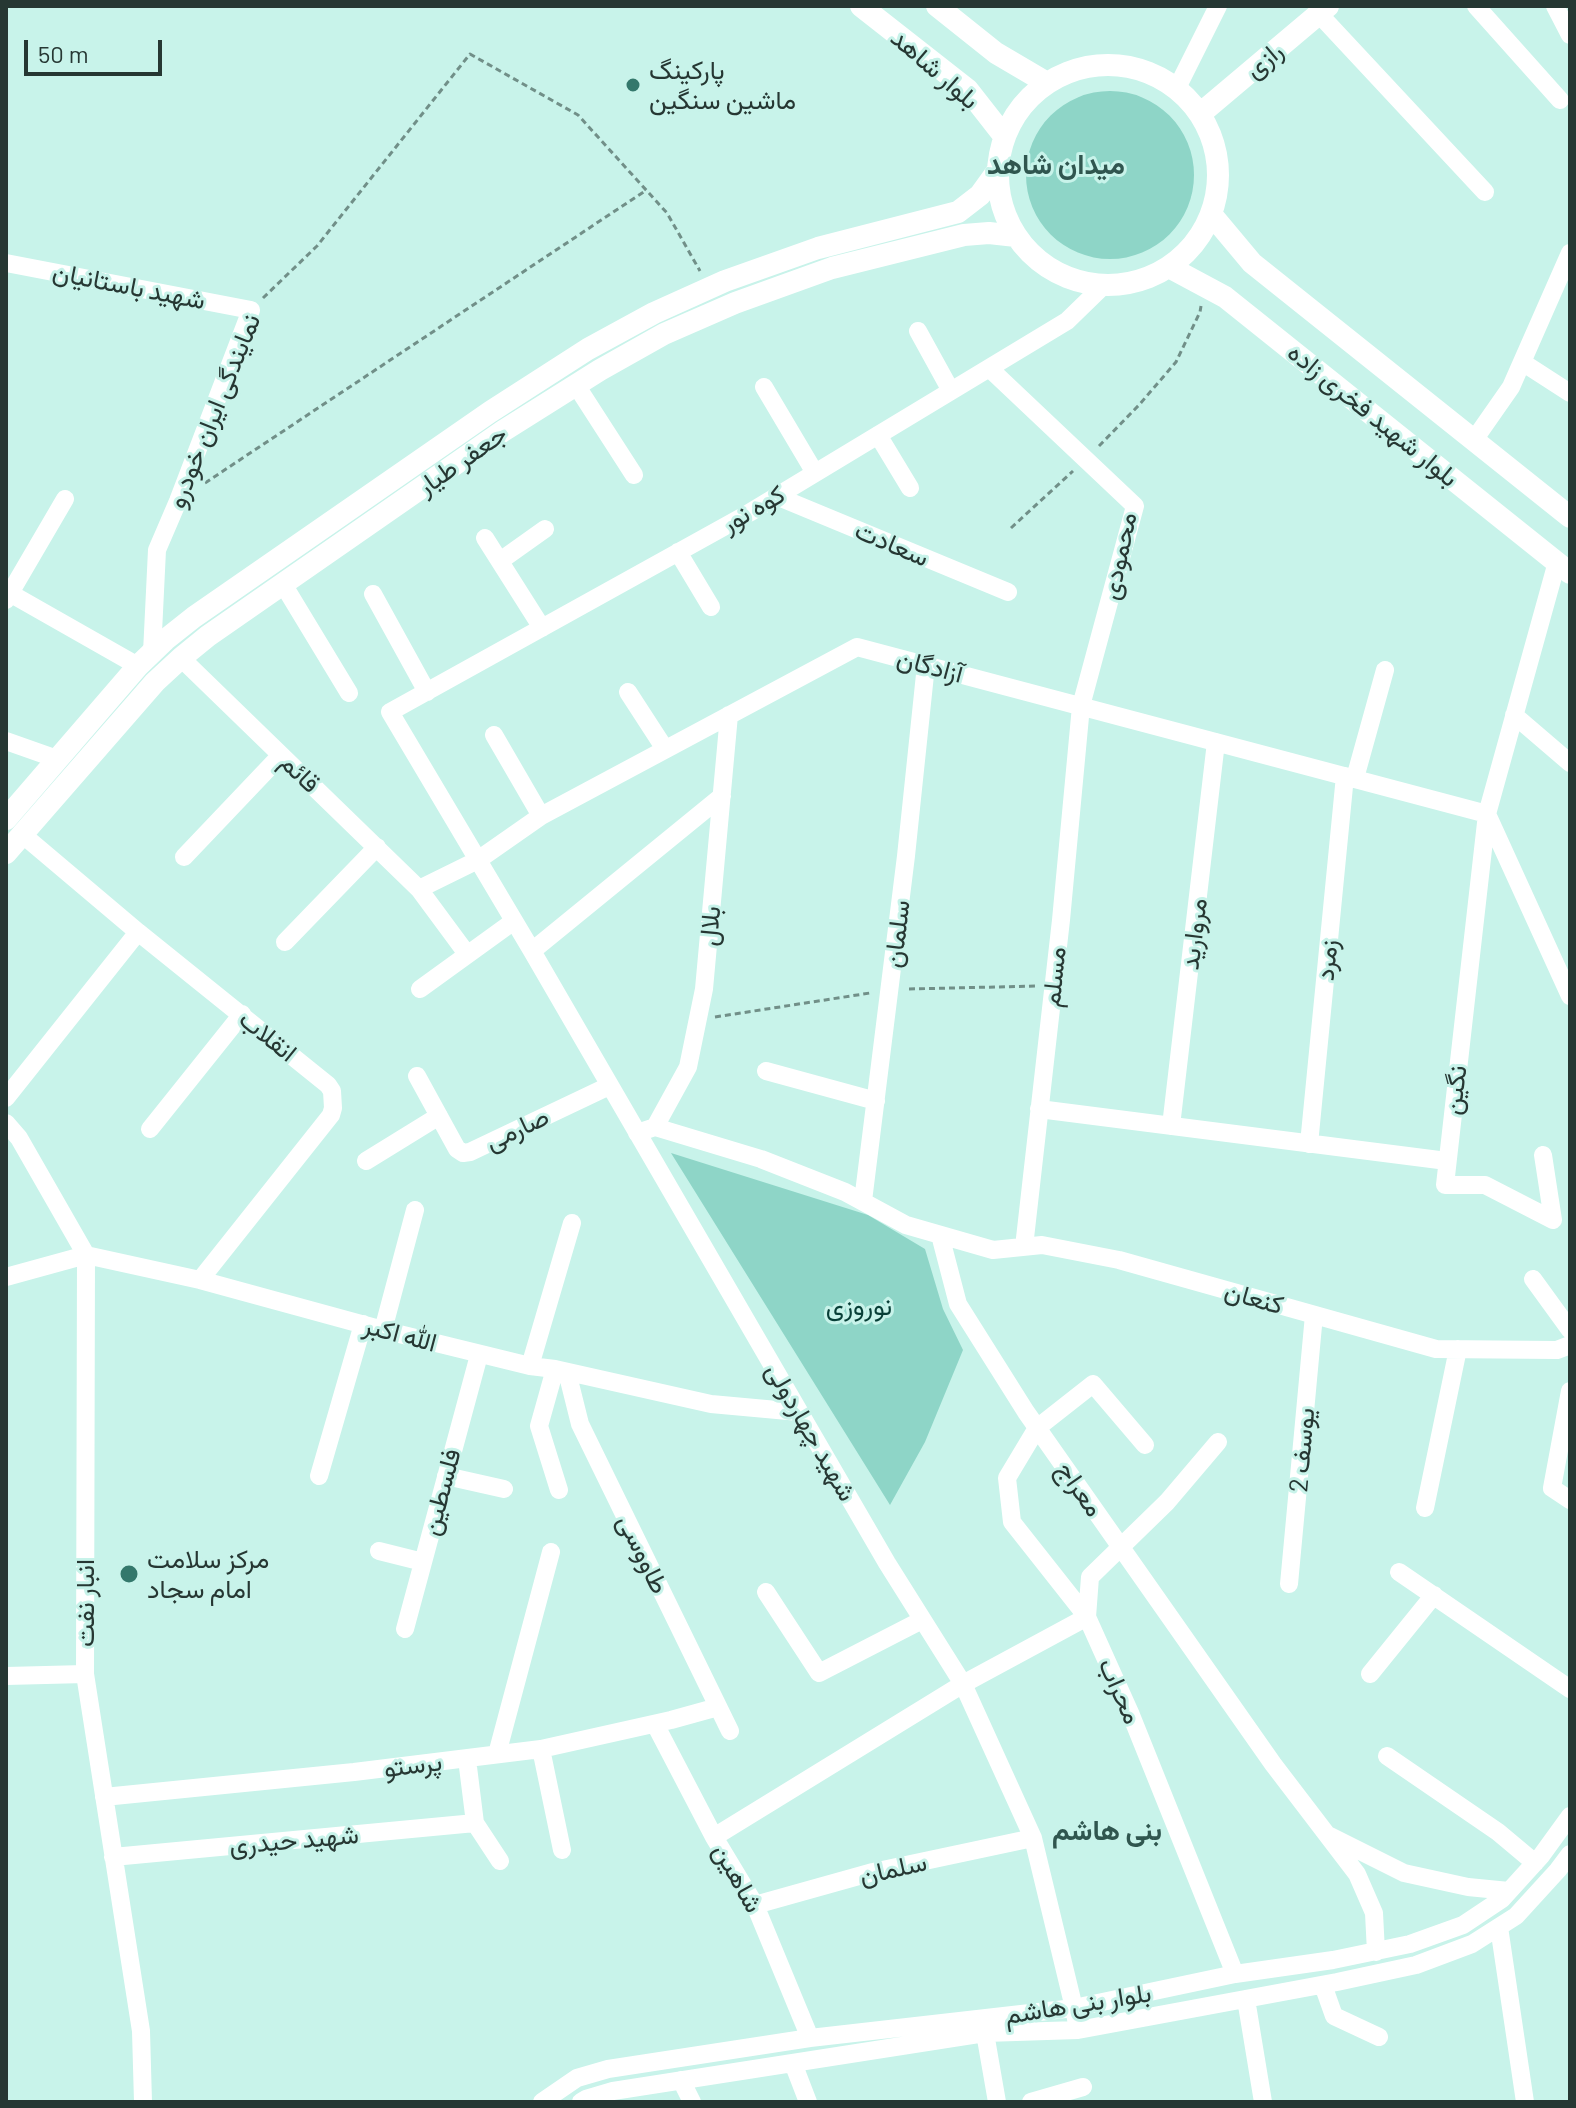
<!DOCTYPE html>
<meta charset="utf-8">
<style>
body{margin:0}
#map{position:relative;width:1576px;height:2108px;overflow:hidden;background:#c8f3ea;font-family:Barlow,sans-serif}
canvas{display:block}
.frame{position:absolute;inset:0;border:8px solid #263733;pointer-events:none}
.scale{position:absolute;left:24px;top:40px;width:138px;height:36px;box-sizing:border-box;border:4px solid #263733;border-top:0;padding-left:10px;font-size:24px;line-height:28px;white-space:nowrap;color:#263733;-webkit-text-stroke:6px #c8f3ea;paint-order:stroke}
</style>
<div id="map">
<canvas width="1576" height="2108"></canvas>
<div class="frame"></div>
<div class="scale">50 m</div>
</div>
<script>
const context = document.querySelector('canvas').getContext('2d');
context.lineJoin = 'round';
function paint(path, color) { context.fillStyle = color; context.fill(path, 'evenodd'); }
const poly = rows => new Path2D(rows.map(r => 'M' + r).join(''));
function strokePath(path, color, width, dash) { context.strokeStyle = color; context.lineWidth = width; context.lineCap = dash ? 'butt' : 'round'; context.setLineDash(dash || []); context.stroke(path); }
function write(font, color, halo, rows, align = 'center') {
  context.font = font + ' Barlow,Vazirmatn,sans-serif'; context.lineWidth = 6; context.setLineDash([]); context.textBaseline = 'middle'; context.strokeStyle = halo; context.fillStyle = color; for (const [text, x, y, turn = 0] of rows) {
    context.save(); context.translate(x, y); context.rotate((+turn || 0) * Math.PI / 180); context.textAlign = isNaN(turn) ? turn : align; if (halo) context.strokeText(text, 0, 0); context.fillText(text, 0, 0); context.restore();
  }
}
const green = poly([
 '1026 175a84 84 0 1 1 168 0a84 84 0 1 1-168 0Z',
 [671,1153,868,1215,925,1249,943,1309,963,1350,925,1442,890,1505]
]);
const path = poly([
 [263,298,317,246,470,54,578,115,667,213,700,271],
 [1099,446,1139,405,1176,362,1200,312,1201,306],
 [205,483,645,191],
 [1011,528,1073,471],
 [909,989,1037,986],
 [715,1017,870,993]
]);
const minor = poly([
 [1476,6,1560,100],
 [1555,6,1570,35],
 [1319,14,1485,192],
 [1177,88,1218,6],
 [6,263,251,310,178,501,157,550,152,653],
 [918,331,951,391],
 [1522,362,1570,393],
 [989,368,1135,506,1081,706,1061,920,1024,1247],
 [576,385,634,475],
 [764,387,815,473],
 [878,435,910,488],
 [1474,440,1511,387,1570,253],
 [776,496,1008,592],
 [485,538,542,628],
 [678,552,711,607],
 [500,561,545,529],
 [283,584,349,693],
 [6,591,138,666],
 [373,594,427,692],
 [6,600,65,499],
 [181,658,419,889,467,954],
 [628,692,665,749],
 [1514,715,1570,763],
 [494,735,541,816],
 [6,741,57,759],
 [1355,778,1385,670],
 [22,834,138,932,328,1085,332,1091,333,1108,331,1115,200,1280],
 [184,857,281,755],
 [419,889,478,860,541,816,857,647,1487,814,1570,996],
 [285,942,377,847],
 [532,951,722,796],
 [420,989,514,921],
 [766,1071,876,1101],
 [417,1076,457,1149,463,1153,470,1152,609,1086],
 [6,1098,138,932],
 [1039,1109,1447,1161],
 [6,1123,19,1138,86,1255,85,1674,141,2031,143,2102],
 [1171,1126,1216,742],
 [655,1127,688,1067,704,989,729,715],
 [150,1129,242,1014],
 [637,1133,655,1127,761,1159,845,1192,906,1225,993,1250,1042,1245,1119,1260,1436,1349,1557,1350,1570,1345],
 [1309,1144,1345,776],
 [1543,1155,1553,1220,1485,1185,1445,1185,1487,814,1557,562],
 [366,1161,439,1116],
 [863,1201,906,856,926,665],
 [940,1235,958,1304,1026,1412,1273,1764,1357,1874,1374,1913,1376,1952],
 [6,1277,86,1255,200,1280,383,1330,530,1366,555,1369,711,1404,799,1412],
 [1533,1279,1570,1330],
 [383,1330,415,1210],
 [530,1366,572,1223],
 [555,1369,539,1426,559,1490],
 [567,1372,580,1424,730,1731],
 [1570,1391,1552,1488,1570,1500],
 [1145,1445,1093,1384,1037,1428,1007,1478,1012,1522,1087,1617,1131,1715,1235,1974],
 [319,1476,363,1324],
 [446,1476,504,1489],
 [1425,1508,1458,1349],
 [379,1551,423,1562],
 [1399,1572,1570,1689],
 [1289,1584,1314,1315],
 [766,1592,819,1673,922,1620],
 [405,1629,479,1355],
 [1370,1674,1434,1595],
 [6,1676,85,1674],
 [655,1724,714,1837,755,1905,810,2038],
 [541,1749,562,1850],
 [497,1754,551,1552],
 [1387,1756,1498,1832,1535,1863],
 [468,1767,475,1823,500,1861],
 [104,1797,354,1772,541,1749,671,1720,718,1707],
 [1330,1836,1404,1873,1468,1887,1509,1891],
 [714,1837,963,1684,1087,1617,1090,1577,1167,1502,1218,1442],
 [113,1857,475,1823],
 [755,1905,873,1872,1033,1838],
 [1499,1927,1525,2102],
 [1323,1985,1334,2016,1379,2037],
 [1246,1999,1263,2102],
 [1078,2030,1074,2008,1033,1838,963,1684,887,1563,532,951,390,712,749,513,1067,321,1103,286],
 [985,2033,997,2102],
 [793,2063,808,2102],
 [681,2080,692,2102],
 [542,2102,577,2078,608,2069,810,2038,1074,2008,1235,1974,1333,1960,1410,1944,1463,1925,1502,1899,1541,1856,1570,1816],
 [581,2102,586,2099,613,2091,985,2033,1078,2030,1337,1982,1416,1965,1472,1944,1516,1916,1558,1870,1570,1854],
 [1031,2102,1083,2087]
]);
const major = poly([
 [861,6,968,90,1004,136],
 [937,6,996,53,1047,83],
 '998 175a110 110 0 1 1 220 0a110 110 0 1 1-220 0Z',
 [1200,114,1328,6],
 [1211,214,1252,263,1570,517],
 [1169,267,1225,297,1570,573],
 [6,819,138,666,165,640,194,617,490,412,588,349,654,313,725,281,818,248,958,212,980,195,998,170],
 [6,853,155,682,181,658,208,636,503,431,600,370,664,334,735,303,832,268,964,235,989,233,1016,236]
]);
const markers = [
 [633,85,8,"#34786c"],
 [129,1574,10,"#34786c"]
];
const streetNames = [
 ["رازی",1264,60,-40],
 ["بلوار شاهد",935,69,41],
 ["شهید باستانیان",129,286,11],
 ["نمایندگی ایران خودرو",214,411,-68],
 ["بلوار شهید فخری زاده",1373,415,39],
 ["جعفر طیار",462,460,-35],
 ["کوه نور",753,509,-30],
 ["سعادت",892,544,23],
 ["محمودی",1119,556,-78],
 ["آزادگان",930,666,15],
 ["قائم",300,773,44],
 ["بلال",710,926,-85],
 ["سلمان",897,934,-83],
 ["مروارید",1194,934,-83],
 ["زمرد",1327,960,-84],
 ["مسلم",1054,977,-84],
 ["انقلاب",268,1036,39],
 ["نگین",1455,1090,-83],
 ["صارمی",517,1129,-25],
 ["کنعان",1254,1298,16],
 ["الله اکبر",400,1334,15],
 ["شهید چهاردولی",811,1432,60],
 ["یوسف 2",1302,1450,-85],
 ["معراج",1080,1489,55],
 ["فلسطین",441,1492,-75],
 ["طاووسی",643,1554,64],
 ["انبار نفت",85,1603,-90],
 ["محراب",1120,1691,66],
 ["پرستو",413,1765,-7],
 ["شهید حیدری",294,1840,-5],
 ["سلمان",893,1869,-13],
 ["شاهین",738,1878,61],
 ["بلوار بنی هاشم",1078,2004,-9]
];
const poiNames = [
 ["پارکینگ",649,70],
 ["ماشین سنگین",649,100],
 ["مرکز سلامت",147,1559],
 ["امام سجاد",147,1589]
];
const parkNames = [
 ["نوروزی",859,1306]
];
const neighbourhoodNames = [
 ["میدان شاهد",1056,165],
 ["بنی هاشم",1107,1831]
];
paint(green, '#8ed5c7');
strokePath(path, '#718f88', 3, [6, 4]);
strokePath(minor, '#fff', 18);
strokePath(major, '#fff', 22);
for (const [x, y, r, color] of markers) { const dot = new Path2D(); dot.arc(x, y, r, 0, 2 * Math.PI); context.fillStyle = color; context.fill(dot); strokePath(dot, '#c8f3ea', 3); }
write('26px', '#263733', '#c8f3ea', streetNames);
write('26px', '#263733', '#c8f3ea', poiNames, 'left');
write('26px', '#083f37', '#c8f3ea', parkNames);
write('bold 28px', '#30564f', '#c8f3ea', neighbourhoodNames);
</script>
